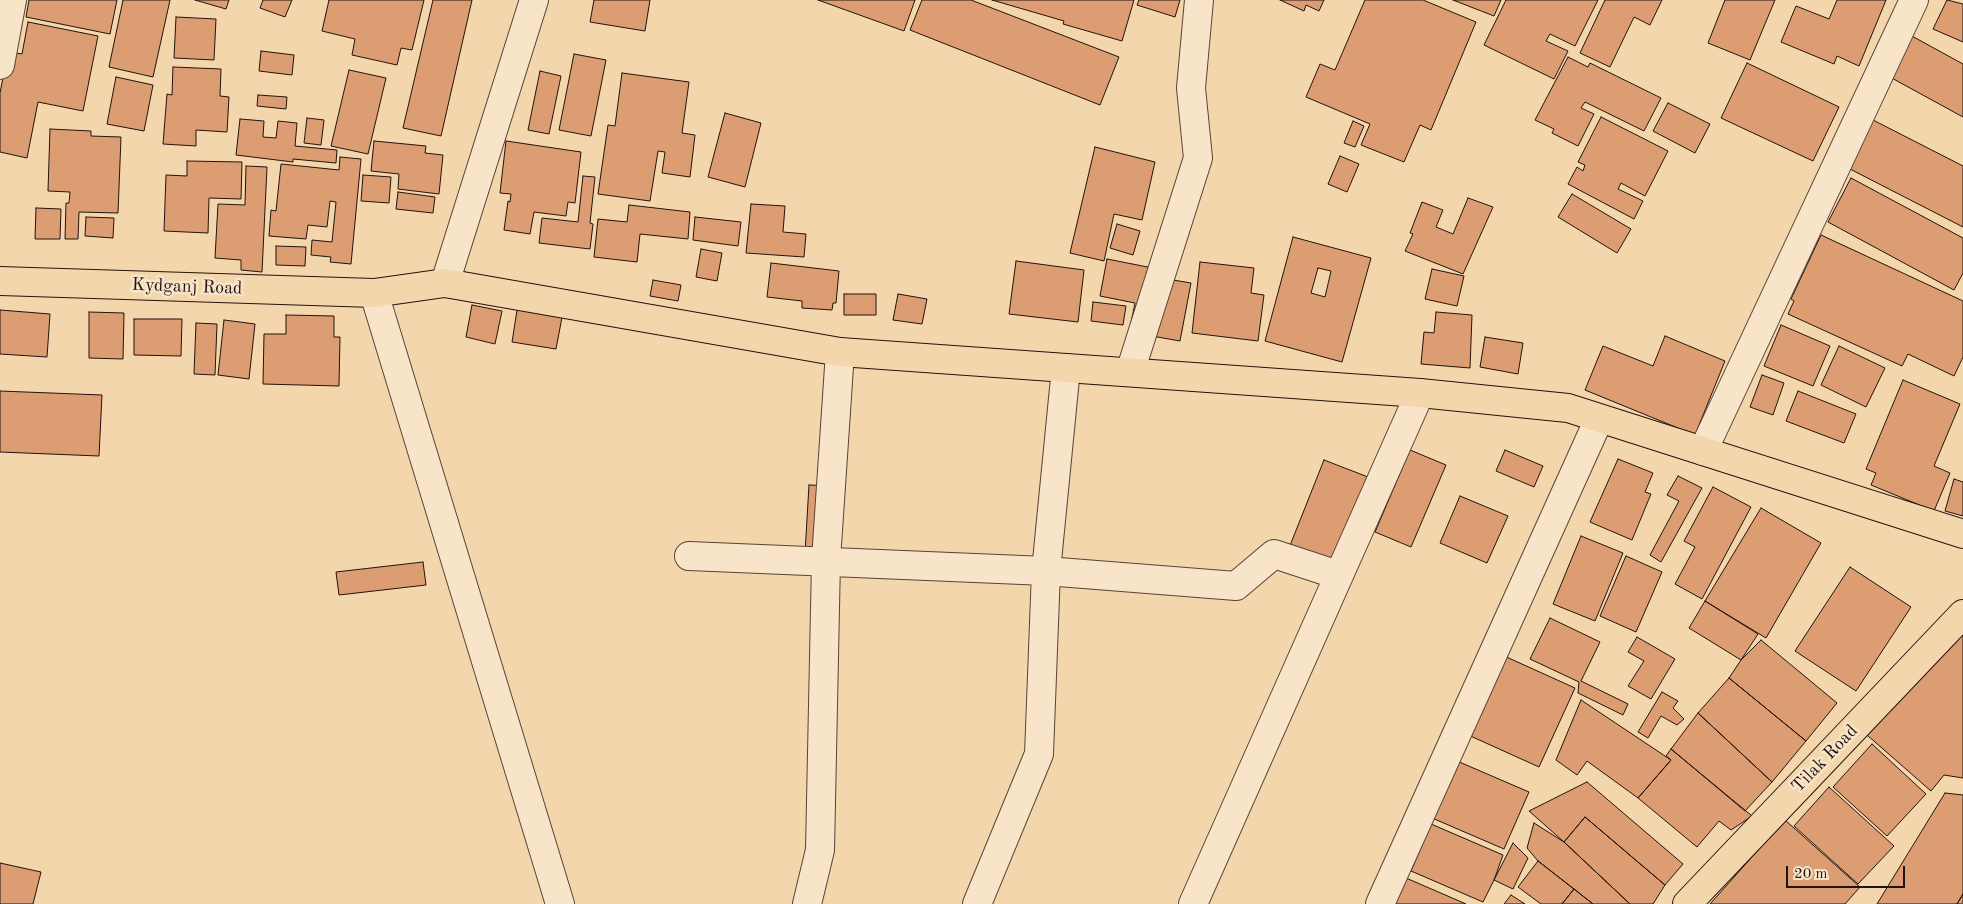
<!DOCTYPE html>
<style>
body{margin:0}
#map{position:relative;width:1963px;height:904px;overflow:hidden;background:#f4d6ac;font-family:"Old Standard TT",serif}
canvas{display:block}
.scale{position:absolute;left:1786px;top:866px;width:119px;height:22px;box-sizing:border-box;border:2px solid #22130e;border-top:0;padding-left:6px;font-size:15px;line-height:18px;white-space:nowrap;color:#22130e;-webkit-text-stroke:4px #f8e4c9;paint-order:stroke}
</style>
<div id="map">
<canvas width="1963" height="904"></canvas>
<div class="scale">20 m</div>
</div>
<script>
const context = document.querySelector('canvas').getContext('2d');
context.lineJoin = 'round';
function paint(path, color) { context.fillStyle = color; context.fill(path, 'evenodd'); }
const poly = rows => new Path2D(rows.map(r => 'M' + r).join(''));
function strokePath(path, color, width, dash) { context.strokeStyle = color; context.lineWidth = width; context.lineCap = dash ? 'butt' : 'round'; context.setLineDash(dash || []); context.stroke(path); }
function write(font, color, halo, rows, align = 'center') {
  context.font = font + ' "Old Standard TT",serif'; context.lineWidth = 5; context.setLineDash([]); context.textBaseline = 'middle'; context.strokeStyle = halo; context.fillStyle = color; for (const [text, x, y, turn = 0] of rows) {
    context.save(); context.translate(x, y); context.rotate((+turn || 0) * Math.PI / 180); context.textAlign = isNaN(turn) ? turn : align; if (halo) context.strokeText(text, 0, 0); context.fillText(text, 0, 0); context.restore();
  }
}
const building = poly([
 [29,0,117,0,110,34,26,17,29,0],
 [123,0,170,0,153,77,109,67,123,0],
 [195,0,229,0,226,9,195,0],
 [263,0,292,0,285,17,260,8,263,0],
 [329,0,424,0,412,50,401,48,397,65,352,55,355,39,322,31,329,0],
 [433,0,472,0,441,136,403,128,433,0],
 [594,0,650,0,645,31,590,22,594,0],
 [818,0,915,0,904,31,818,0],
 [922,0,971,0,1119,57,1100,105,910,30,922,0],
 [992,0,1134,0,1122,41,1063,24,1064,21,992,0],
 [1139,0,1180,0,1175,17,1137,5,1139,0],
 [1280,0,1324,0,1319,11,1306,5,1304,11,1280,0],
 [1365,0,1423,0,1476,22,1431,130,1420,125,1404,162,1361,145,1370,124,1306,97,1320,64,1335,70,1365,0],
 [1453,0,1501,0,1494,16,1453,0],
 [1506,0,1598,0,1575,46,1550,34,1546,41,1568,51,1554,79,1484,45,1506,0],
 [1605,0,1662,0,1650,25,1634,17,1610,67,1580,53,1605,0],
 [1725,0,1775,0,1750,60,1708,43,1725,0],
 [1837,0,1886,0,1859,66,1837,56,1834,64,1781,42,1796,6,1829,19,1837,0],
 [1947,0,1963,4,1963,42,1933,29,1947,0],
 [176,17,216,19,214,60,174,58,176,17],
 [28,22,98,36,83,111,38,102,27,158,0,152,0,93,8,52,22,54,28,22],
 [1910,35,1963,64,1963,117,1888,76,1910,35],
 [261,51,294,55,292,75,259,71,261,51],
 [574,54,606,60,591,136,559,130,574,54],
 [1568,57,1588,67,1590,63,1661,98,1644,131,1585,102,1581,108,1594,114,1578,146,1552,133,1554,129,1535,120,1568,57],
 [1747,63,1839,107,1813,161,1721,118,1747,63],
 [173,67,221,69,220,96,229,97,227,132,196,130,196,146,163,144,167,94,172,95,173,67],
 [349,70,386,78,368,154,331,146,349,70],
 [540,71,561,76,549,134,528,130,540,71],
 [622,73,689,82,682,133,695,135,690,177,662,173,665,152,658,151,650,201,598,194,608,125,615,126,622,73],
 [116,77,153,85,144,131,107,124,116,77],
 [258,95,287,97,286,109,257,106,258,95],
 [1668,103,1710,124,1695,153,1653,131,1668,103],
 [725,113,761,123,745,187,708,177,725,113],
 [1601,117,1668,151,1645,196,1621,183,1618,189,1643,201,1634,219,1568,184,1577,167,1583,171,1585,165,1578,162,1601,117],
 [307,118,324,120,321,145,304,143,307,118],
 [240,119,264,121,263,137,276,138,278,121,297,123,295,146,337,150,336,163,293,159,293,162,236,155,240,119],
 [1873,120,1963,166,1963,227,1848,168,1873,120],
 [1353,121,1364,126,1355,147,1344,143,1353,121],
 [50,129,91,131,91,136,121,137,118,213,79,212,78,239,65,239,66,203,69,203,70,192,48,191,50,129],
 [374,141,426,146,425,153,443,155,439,194,398,189,399,174,371,171,374,141],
 [506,141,581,152,575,203,568,202,566,216,534,212,530,234,504,230,508,201,510,202,511,194,500,193,506,141],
 [1095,147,1155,162,1142,220,1114,214,1104,261,1070,253,1095,147],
 [1340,156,1359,164,1347,192,1328,184,1340,156],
 [340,157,361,159,351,264,330,262,331,257,311,255,312,240,332,242,336,202,330,201,327,227,308,225,306,239,269,236,271,210,276,211,281,164,339,170,340,157],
 [187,161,242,162,241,199,209,198,208,233,164,231,166,175,187,176,187,161],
 [246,166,267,167,262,272,241,270,241,260,215,258,218,204,245,205,246,166],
 [363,175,391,177,389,203,361,201,363,175],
 [583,176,595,177,590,223,593,224,590,249,539,243,542,218,578,222,583,176],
 [1851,178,1963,238,1963,273,1954,290,1828,222,1851,178],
 [398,192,435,197,433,213,396,209,398,192],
 [1572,194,1631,229,1617,253,1558,217,1572,194],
 [1468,198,1493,207,1463,274,1405,251,1413,234,1410,233,1422,202,1443,210,1436,227,1453,234,1468,198],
 [751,204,785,206,783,232,806,234,804,257,746,253,751,204],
 [629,205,690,212,688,239,640,234,637,262,594,257,598,219,627,222,629,205],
 [36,208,61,209,60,239,35,239,36,208],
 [86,217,114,218,113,238,85,236,86,217],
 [695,217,741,222,738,246,693,240,695,217],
 [1117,224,1140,231,1133,255,1110,248,1117,224],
 [1821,235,1963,301,1963,357,1954,376,1908,354,1902,366,1788,314,1794,301,1791,299,1821,235],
 [1293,237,1371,258,1342,362,1265,341,1293,237],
 [1318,268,1331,271,1325,297,1311,293,1318,268],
 [276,246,306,247,305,266,276,265,276,246],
 [701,249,722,253,717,281,696,277,701,249],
 [1107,259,1163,270,1161,278,1191,283,1180,341,1129,332,1135,303,1100,296,1107,259],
 [1016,261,1084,270,1078,322,1009,314,1016,261],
 [1200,262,1254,268,1251,293,1264,295,1258,341,1192,333,1200,262],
 [771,263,839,271,836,303,833,303,832,310,802,308,802,301,767,297,771,263],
 [1432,269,1464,276,1457,306,1425,299,1432,269],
 [653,280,681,285,678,301,650,296,653,280],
 [844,294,876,294,876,315,844,315,844,294],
 [898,294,927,299,922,324,893,320,898,294],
 [1093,302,1126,306,1123,325,1091,321,1093,302],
 [518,304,563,312,556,349,512,342,518,304],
 [472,305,502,311,495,344,466,337,472,305],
 [0,310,50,314,47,357,0,354,0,310],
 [89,312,124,313,123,359,89,358,89,312],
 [1436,312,1472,315,1470,368,1421,364,1424,332,1434,333,1436,312],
 [286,315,334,316,334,337,340,337,339,386,263,384,264,334,286,334,286,315],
 [134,319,182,319,181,356,134,355,134,319],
 [224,320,255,324,249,379,218,375,224,320],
 [196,323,217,324,215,375,194,374,196,323],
 [1781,325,1830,346,1813,386,1764,366,1781,325],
 [1665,336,1725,361,1695,435,1585,390,1603,346,1653,366,1665,336],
 [1485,337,1523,343,1518,374,1480,367,1485,337],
 [1839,346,1885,368,1866,407,1821,385,1839,346],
 [1762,375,1784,383,1773,415,1750,407,1762,375],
 [1903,380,1960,404,1934,466,1950,473,1934,511,1871,485,1876,473,1866,469,1903,380],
 [0,391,102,395,99,456,0,452,0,391],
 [1798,391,1856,414,1844,443,1786,421,1798,391],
 [1410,450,1446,465,1411,547,1375,532,1410,450],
 [1505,450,1543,466,1534,487,1496,471,1505,450],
 [1618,459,1653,473,1645,492,1651,494,1632,540,1590,522,1618,459],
 [1324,460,1368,477,1333,565,1289,548,1324,460],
 [1678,476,1702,488,1661,562,1650,555,1679,501,1667,495,1678,476],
 [1954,479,1963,482,1963,516,1945,511,1954,479],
 [809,485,834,486,830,554,805,553,809,485],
 [1713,487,1751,507,1702,599,1675,584,1695,547,1684,541,1713,487],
 [1460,496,1508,516,1487,563,1440,543,1460,496],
 [1761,508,1821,543,1766,638,1705,601,1761,508],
 [1581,536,1623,553,1595,621,1553,604,1581,536],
 [1626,556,1662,572,1636,632,1600,616,1626,556],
 [423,562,426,585,339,595,336,572,423,562],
 [1850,567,1911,607,1856,691,1795,651,1850,567],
 [1705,601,1758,634,1741,660,1689,628,1705,601],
 [1550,618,1600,642,1581,681,1628,704,1623,715,1578,693,1579,682,1530,659,1550,618],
 [1963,627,1963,778,1944,775,1931,791,1867,735,1963,627],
 [1637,637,1675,659,1651,699,1628,686,1644,661,1628,652,1637,637],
 [1761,640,1837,703,1806,741,1729,678,1741,660,1761,640],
 [1502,655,1575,688,1539,767,1466,734,1502,655],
 [1729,678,1806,741,1772,782,1698,713,1729,678],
 [1662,692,1678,701,1673,708,1684,719,1677,725,1661,716,1648,738,1638,732,1662,692],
 [1581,700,1671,760,1638,798,1587,761,1577,775,1556,760,1581,700],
 [1698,713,1772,782,1745,811,1671,749,1698,713],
 [1872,744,1926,794,1887,836,1833,787,1872,744],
 [1671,749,1752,816,1731,830,1719,821,1697,847,1638,798,1671,760,1666,756,1671,749],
 [1457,761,1529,792,1504,849,1432,818,1457,761],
 [1587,782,1683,864,1665,885,1585,817,1564,842,1529,811,1587,782],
 [1829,787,1894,846,1858,884,1794,826,1829,787],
 [1945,793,1963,795,1963,894,1957,904,1877,904,1945,793],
 [1585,817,1665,885,1653,904,1630,904,1564,842,1585,817],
 [1785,820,1860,887,1845,904,1710,904,1785,820],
 [1534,823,1564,842,1630,904,1593,904,1538,861,1527,848,1534,823],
 [1431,824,1503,855,1494,880,1483,902,1411,871,1431,824],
 [1513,843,1528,858,1513,889,1494,880,1513,843],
 [1538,861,1574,889,1562,904,1541,904,1518,887,1538,861],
 [0,863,41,872,33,904,0,904,0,863],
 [1406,878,1466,904,1395,904,1406,878],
 [1574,889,1593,904,1562,904,1574,889],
 [1963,894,1963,904,1957,904,1963,894],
 [1511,895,1525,904,1504,904,1511,895]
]);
const minor = poly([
 [0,65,12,0],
 [445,283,534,0],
 [374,293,560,904],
 [1130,372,1198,158,1191,88,1199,0],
 [1703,451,1914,0],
 [689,556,1046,571,1236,586,1274,554,1338,575],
 [807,904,820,850,826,560,840,352],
 [977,904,1039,754,1046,571,1066,368],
 [1193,904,1420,393],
 [1380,904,1599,419]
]);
const major = poly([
 [0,281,374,293,445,283,840,352,1420,393,1568,408,1963,534],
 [1687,904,1963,614]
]);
const streetNames = [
 ["Kydganj Road",187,287,2],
 ["Tilak Road",1825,759,-46]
];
paint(building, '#dd9d72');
strokePath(building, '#22130e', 1);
strokePath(minor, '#564436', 30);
strokePath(major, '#22130e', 30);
strokePath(minor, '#f8e4c9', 28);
strokePath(major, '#f4d6ac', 28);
write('18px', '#22130e', '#f8e4c9', streetNames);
</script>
